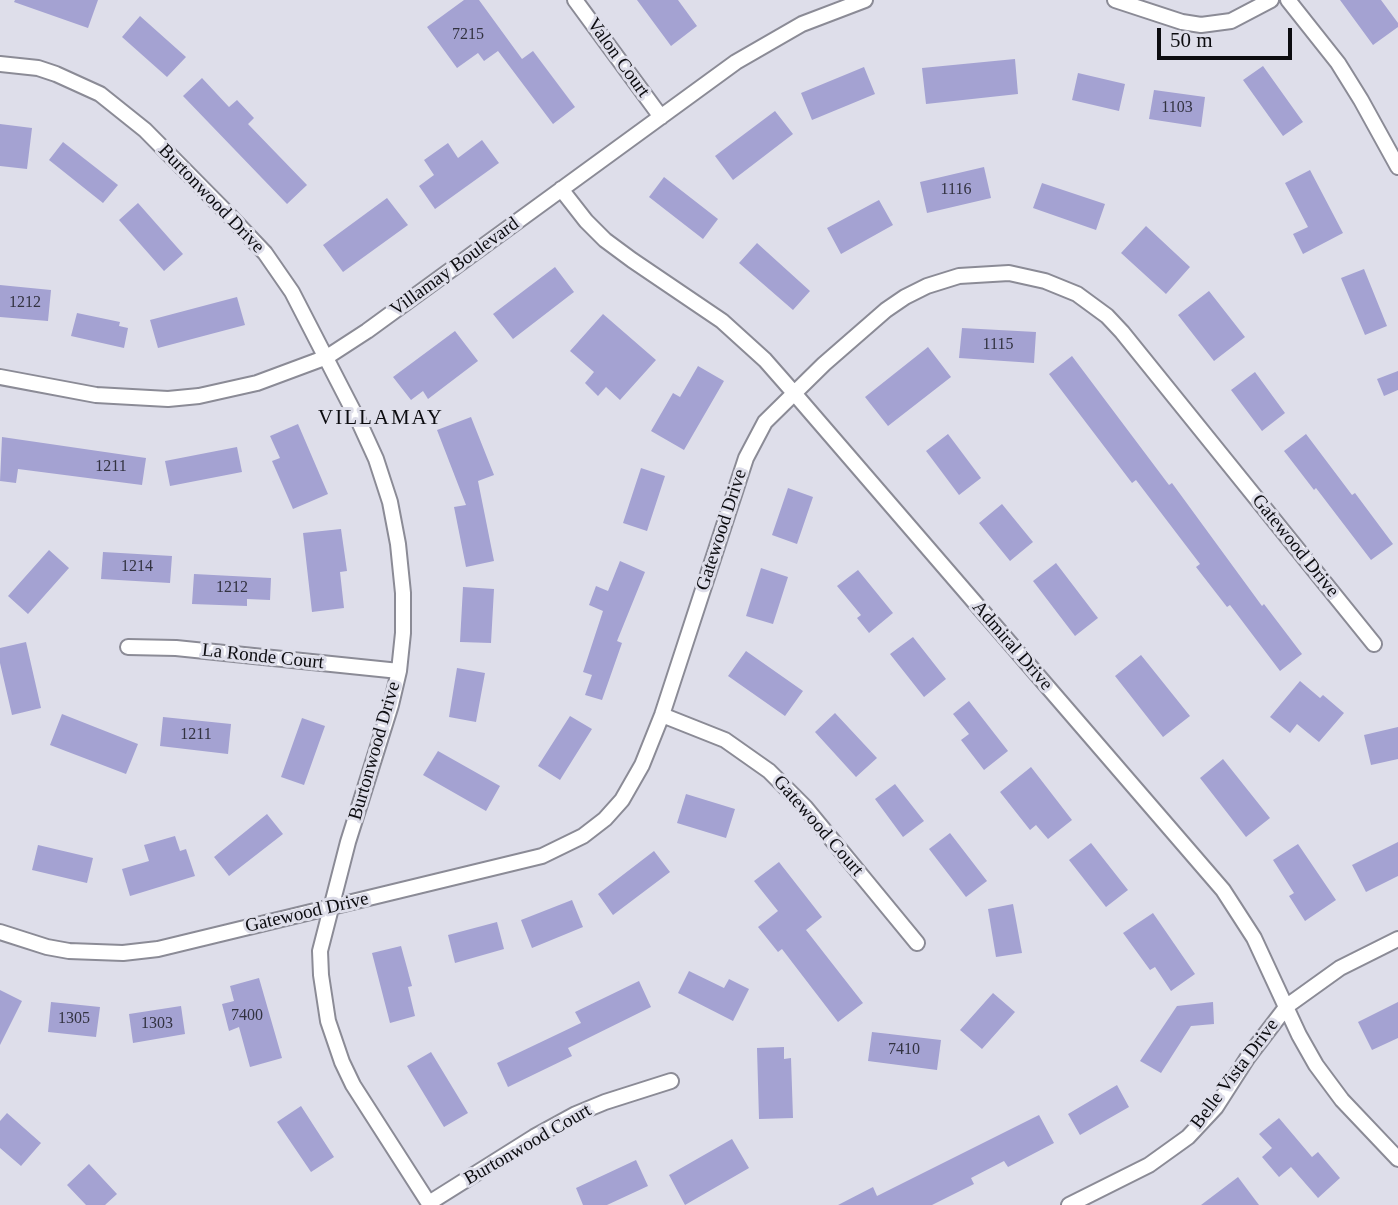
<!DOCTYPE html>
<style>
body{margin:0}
#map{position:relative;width:1398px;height:1205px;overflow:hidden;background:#dedeea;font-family:Georgia,serif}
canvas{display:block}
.scale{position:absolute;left:1157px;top:28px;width:135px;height:32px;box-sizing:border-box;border:4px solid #0c0c10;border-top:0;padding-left:9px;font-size:21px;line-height:24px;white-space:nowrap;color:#0c0c10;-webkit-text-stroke:5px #dedeea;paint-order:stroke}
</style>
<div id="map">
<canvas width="1398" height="1205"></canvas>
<div class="scale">50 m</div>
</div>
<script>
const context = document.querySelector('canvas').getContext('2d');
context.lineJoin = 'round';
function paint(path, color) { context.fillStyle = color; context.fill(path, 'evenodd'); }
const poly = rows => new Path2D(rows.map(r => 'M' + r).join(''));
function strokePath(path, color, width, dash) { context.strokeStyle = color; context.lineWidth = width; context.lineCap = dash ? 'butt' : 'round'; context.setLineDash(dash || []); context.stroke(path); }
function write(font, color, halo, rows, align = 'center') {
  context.font = font + ' Georgia,serif'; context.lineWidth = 6; context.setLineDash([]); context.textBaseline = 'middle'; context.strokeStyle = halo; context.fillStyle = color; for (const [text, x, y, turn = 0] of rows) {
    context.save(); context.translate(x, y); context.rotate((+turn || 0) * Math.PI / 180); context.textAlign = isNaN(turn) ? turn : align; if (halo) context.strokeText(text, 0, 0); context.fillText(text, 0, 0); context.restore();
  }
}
const building = poly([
 [15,0,98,0,88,28,14,2],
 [464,0,479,0,522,59,533,51,575,107,553,124,498,51,484,61,478,53,457,68,427,27],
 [637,0,678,0,697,26,671,46],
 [1340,0,1381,0,1398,23,1398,27,1373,45],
 [140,16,186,57,167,77,122,37],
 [1015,59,1018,94,926,104,922,68],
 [1263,66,1303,122,1283,136,1243,80],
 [864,67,875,94,812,120,801,93],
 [1078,73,1125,84,1119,111,1072,100],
 [202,78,229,107,237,100,254,118,248,124,307,185,287,204,183,96],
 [1154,90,1205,97,1201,127,1149,119],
 [775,111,793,134,733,180,715,156],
 [0,124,32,128,27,169,0,166],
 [482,140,499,163,435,209,419,186,434,175,424,160,448,143,458,158],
 [63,142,118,185,103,203,49,160],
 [984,167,991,198,927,213,920,182],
 [1310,170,1343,233,1303,254,1293,234,1308,227,1285,183],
 [664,177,718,219,703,239,649,197],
 [1042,183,1105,204,1096,230,1033,208],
 [387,198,408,225,343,272,323,245],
 [879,200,893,225,841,254,827,228],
 [138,203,183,254,164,271,119,220],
 [1146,226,1190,267,1166,294,1121,253],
 [757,243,810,291,793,310,739,263],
 [555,267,574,292,513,339,493,314],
 [1364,269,1387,326,1365,335,1341,278],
 [0,285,51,290,48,321,0,317],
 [1209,291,1245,337,1214,361,1178,315],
 [237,297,245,325,158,348,150,320],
 [77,313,120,322,119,326,128,328,124,348,71,336],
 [603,314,656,360,620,400,606,387,598,396,585,383,594,372,570,351],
 [962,328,1036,332,1034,363,959,358],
 [455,331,478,361,428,399,423,391,411,400,393,377],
 [928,347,951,377,888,426,865,397],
 [1072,356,1169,485,1172,483,1262,606,1264,604,1302,654,1280,671,1230,605,1227,607,1196,567,1200,564,1136,480,1132,483,1049,374],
 [698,366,724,381,684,450,651,431,673,393,680,397],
 [1398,371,1398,390,1384,396,1377,379],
 [1255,372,1285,413,1262,431,1231,390],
 [471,417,494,475,478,481,494,561,466,567,454,507,466,505,437,430],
 [298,424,328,494,293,509,272,461,280,458,270,436],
 [948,434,981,478,959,495,926,451],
 [1306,434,1352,495,1355,493,1393,544,1371,560,1316,488,1314,490,1284,451],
 [2,437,146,458,142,485,18,469,16,483,0,481],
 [237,447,242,472,170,486,165,461],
 [641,468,665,476,647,531,623,523],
 [788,488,813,497,797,544,772,535],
 [1002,504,1033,542,1010,561,979,523],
 [341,529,347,571,340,572,344,608,312,612,303,533],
 [49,550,69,568,28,614,8,596],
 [103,552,172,556,170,583,101,579],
 [620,561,645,572,617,641,622,643,602,700,585,695,592,675,583,672,603,611,589,605,596,586,608,591],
 [1056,563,1098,618,1075,636,1033,581],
 [761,568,788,577,773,624,746,616],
 [858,570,893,613,869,633,857,618,861,615,837,586],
 [194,574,271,578,270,600,247,599,247,606,192,604],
 [463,587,494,589,491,643,460,642],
 [913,637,946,679,924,697,890,654],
 [26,642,41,708,12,715,0,663,0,648],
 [746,651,803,691,785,716,728,676],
 [1141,655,1190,716,1163,737,1115,676],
 [457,668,485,673,476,722,449,717],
 [1300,681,1320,698,1323,695,1344,713,1319,742,1297,724,1290,733,1270,717],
 [969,701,1008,751,984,770,961,740,969,734,953,714],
 [835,713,877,758,856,777,815,732],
 [62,714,138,744,126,774,50,745],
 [570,716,592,729,560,780,538,766],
 [163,717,231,724,228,754,160,746],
 [302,718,325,726,304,785,281,777],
 [1398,727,1398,759,1371,765,1364,735],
 [438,751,500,786,486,811,423,775],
 [1223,759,1270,818,1246,837,1200,778],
 [1031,767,1072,820,1048,839,1036,825,1030,830,1000,792],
 [895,784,924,821,903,837,875,799],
 [686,794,735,809,726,838,677,823],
 [267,814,283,834,229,876,214,857],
 [950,833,987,881,966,897,929,849],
 [175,836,180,851,186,849,195,876,130,896,122,869,149,861,144,845],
 [1398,842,1398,876,1366,892,1352,865],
 [1091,843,1128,890,1106,907,1069,860],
 [1298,844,1336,900,1305,921,1289,896,1294,893,1273,860],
 [38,845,93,858,87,883,32,870],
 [654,851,670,872,613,915,598,894],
 [779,862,822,917,806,930,863,1003,838,1022,782,949,778,952,758,927,778,911,754,881],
 [572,900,583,927,532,948,521,920],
 [1013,904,1022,953,996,957,988,909],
 [1153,913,1195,974,1171,991,1155,967,1150,970,1123,933],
 [497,922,504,949,455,963,448,935],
 [401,946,412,986,408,987,415,1016,390,1023,372,953],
 [689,971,724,988,729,979,749,989,733,1021,678,993],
 [259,978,282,1058,250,1067,239,1027,229,1031,222,1004,234,1001,230,986],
 [639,981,651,1007,568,1048,572,1056,508,1087,497,1063,581,1023,575,1012],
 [0,990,22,1001,0,1045],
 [993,993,1015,1012,982,1049,960,1030],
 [51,1002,100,1007,96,1037,48,1032],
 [1213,1002,1214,1024,1191,1026,1161,1073,1140,1061,1177,1006],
 [1398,1002,1398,1038,1372,1050,1358,1022],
 [181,1006,185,1034,133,1043,129,1014],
 [872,1032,941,1040,937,1070,868,1061],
 [784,1047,784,1059,791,1058,793,1118,759,1119,757,1048],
 [431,1052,468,1113,444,1127,407,1066],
 [1117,1085,1129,1107,1080,1135,1068,1114],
 [301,1106,334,1157,311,1172,277,1122],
 [7,1113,41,1143,21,1166,0,1148,0,1121],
 [1039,1115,1054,1143,1008,1167,1004,1161,971,1178,974,1184,932,1205,838,1205,873,1187,877,1196],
 [1279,1118,1312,1157,1318,1152,1340,1178,1318,1198,1291,1167,1279,1177,1262,1157,1272,1148,1259,1134],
 [732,1139,749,1168,685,1205,669,1175],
 [636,1160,648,1186,607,1205,583,1205,576,1188],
 [89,1164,117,1194,105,1205,86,1205,67,1185],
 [1238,1177,1259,1205,1201,1205]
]);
const street = poly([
 [575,0,661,117],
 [1115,0,1182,22,1201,25,1231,21,1271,0],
 [1288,0,1338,63,1361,100,1398,167],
 [0,64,38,68,56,74,100,94,145,130,228,214,265,253,292,292,360,424,376,459,390,502,398,544,403,593,403,633,399,671,391,705,348,842,320,951,321,975,328,1021,342,1062,353,1085,430,1205],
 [561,189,586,221,605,240,632,260,722,321,765,360,794,393,1223,890,1254,938,1299,1035,1316,1065,1342,1100,1398,1159],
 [0,377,96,395,168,399,199,396,257,383,327,357,367,331,736,62,802,24,865,0],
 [128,647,176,648,399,671],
 [662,715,725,740,769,771,805,807,917,943],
 [0,932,47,947,69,951,123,953,158,949,542,856,583,836,605,819,622,800,642,765,662,715,746,458,765,422,824,364,886,310,905,297,927,286,959,276,1009,273,1045,281,1077,294,1107,316,1122,332,1374,644],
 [429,1203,534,1137,576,1114,605,1102,671,1081],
 [1069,1205,1149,1165,1188,1137,1216,1107,1248,1057,1287,1006,1340,968,1398,939]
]);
const numberNames = [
 ["7215",468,35],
 ["1103",1177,108],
 ["1116",956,190],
 ["1212",25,303],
 ["1115",998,345],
 ["1211",111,467],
 ["1214",137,567],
 ["1212",232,588],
 ["1211",196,735],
 ["7400",247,1016],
 ["1305",74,1019],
 ["1303",157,1024],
 ["7410",904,1050]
];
const streetNames = [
 ["Valon Court",618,58,54],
 ["Burtonwood Drive",211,199,46],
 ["Villamay Boulevard",455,267,-36],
 ["Gatewood Drive",722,530,-72],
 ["Gatewood Drive",1295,546,51],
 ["Admiral Drive",1012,646,49],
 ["La Ronde Court",263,657,6],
 ["Burtonwood Drive",375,751,-74],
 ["Gatewood Court",818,826,49],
 ["Gatewood Drive",307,913,-13],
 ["Belle Vista Drive",1235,1074,-53],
 ["Burtonwood Court",528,1145,-30]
];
const neighbourhoodNames = [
 ["VILLAMAY",381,418]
];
paint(building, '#a4a2d2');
strokePath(street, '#8b8b96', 18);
strokePath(street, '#fff', 14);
write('16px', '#323240', null, numberNames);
write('19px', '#0c0c10', '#dedeea', streetNames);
context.letterSpacing = '2px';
write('21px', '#0c0c10', '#dedeea', neighbourhoodNames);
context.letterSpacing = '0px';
</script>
